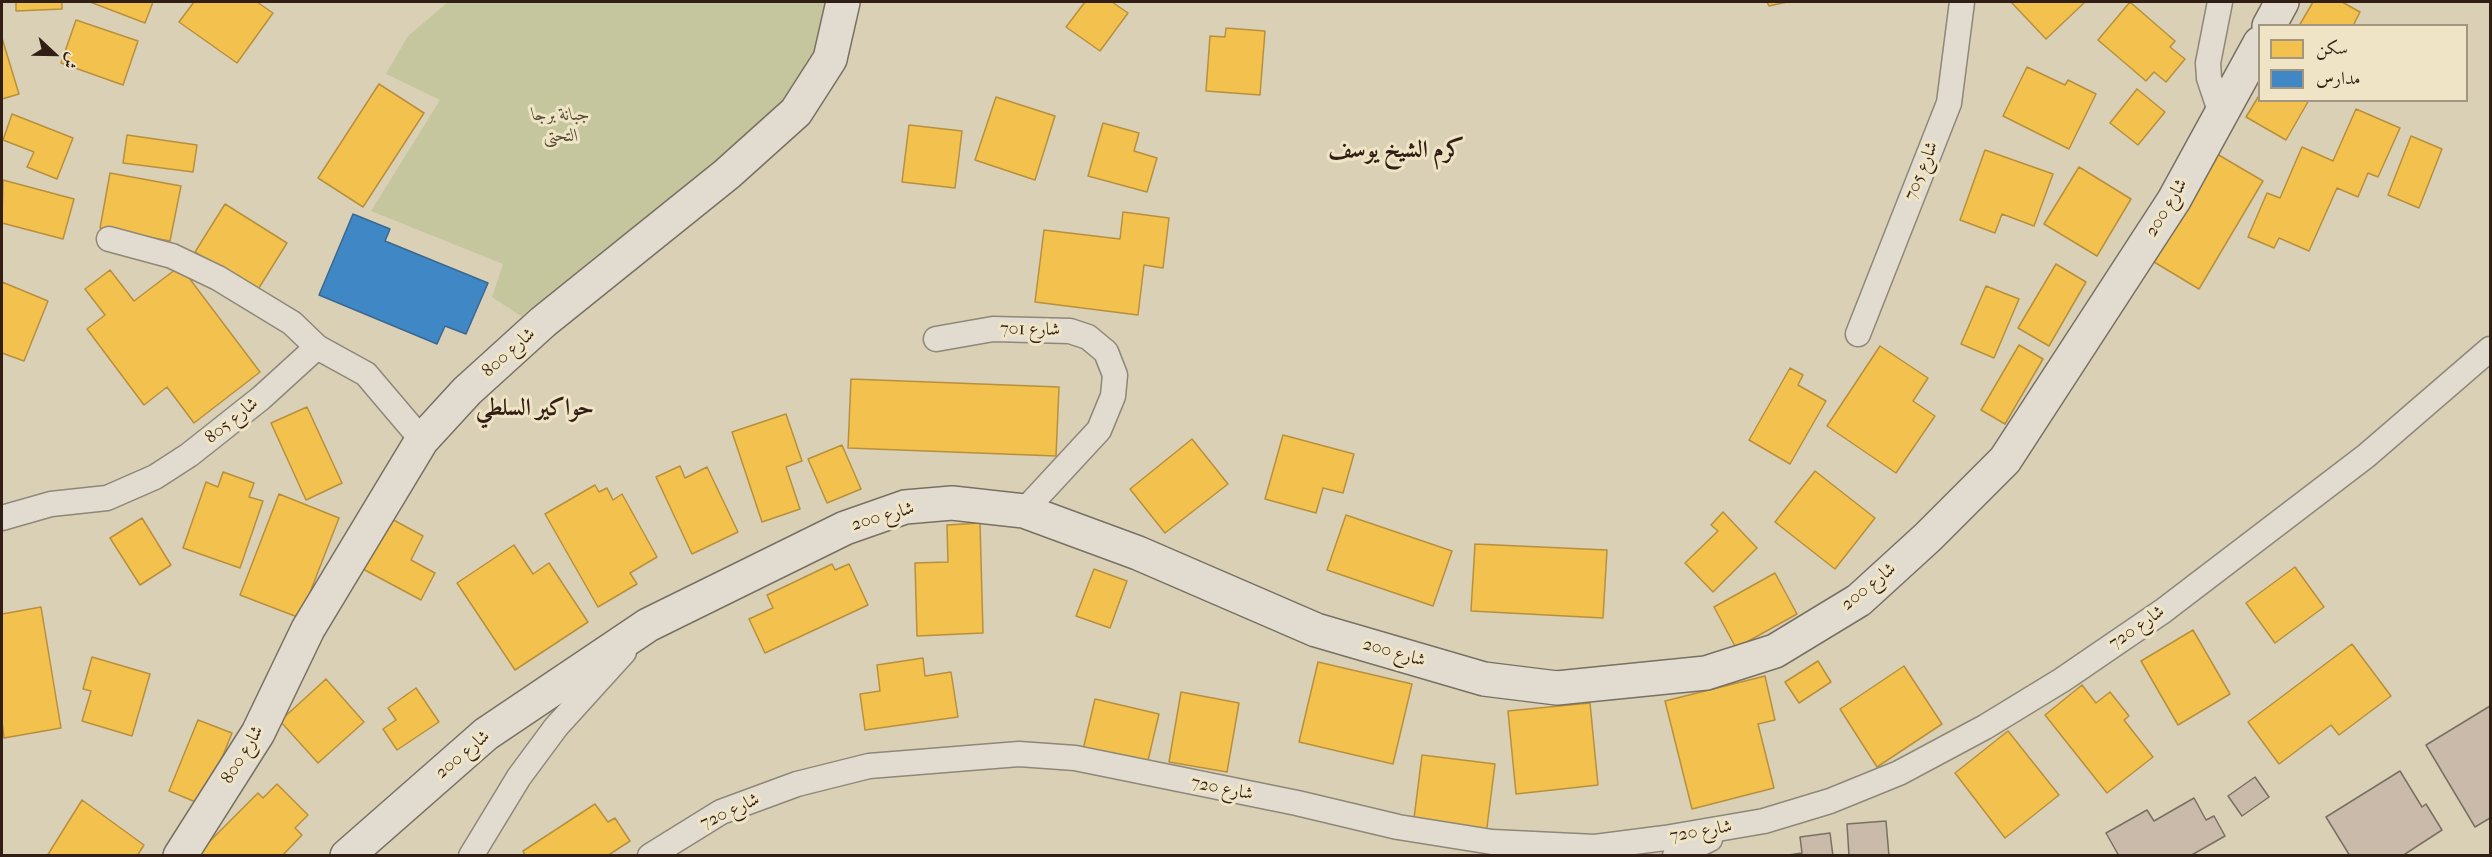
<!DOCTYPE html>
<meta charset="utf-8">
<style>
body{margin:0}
#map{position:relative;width:2492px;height:857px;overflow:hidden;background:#d9d0b6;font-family:"IM FELL French Canon",Amiri,serif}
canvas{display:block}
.frame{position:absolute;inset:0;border:3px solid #311e14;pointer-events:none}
.legend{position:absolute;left:2258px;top:24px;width:210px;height:78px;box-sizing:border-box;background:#efe5c6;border:2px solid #a3957f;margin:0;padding:8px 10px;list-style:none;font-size:18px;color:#311e14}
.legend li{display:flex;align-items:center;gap:12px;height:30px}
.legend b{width:30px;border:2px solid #a3957f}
.north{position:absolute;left:24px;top:24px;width:60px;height:60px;-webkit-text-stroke:4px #efe5c6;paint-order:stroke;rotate:112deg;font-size:16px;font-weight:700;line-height:24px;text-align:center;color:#311e14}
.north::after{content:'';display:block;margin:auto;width:21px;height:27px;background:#311e14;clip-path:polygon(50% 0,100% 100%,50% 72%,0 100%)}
</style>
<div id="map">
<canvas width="2492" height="857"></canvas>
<div class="frame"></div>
<ul class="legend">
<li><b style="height:16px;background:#f2c14e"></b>سكن</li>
<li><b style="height:16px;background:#3f88c5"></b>مدارس</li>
</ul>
<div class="north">ش</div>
</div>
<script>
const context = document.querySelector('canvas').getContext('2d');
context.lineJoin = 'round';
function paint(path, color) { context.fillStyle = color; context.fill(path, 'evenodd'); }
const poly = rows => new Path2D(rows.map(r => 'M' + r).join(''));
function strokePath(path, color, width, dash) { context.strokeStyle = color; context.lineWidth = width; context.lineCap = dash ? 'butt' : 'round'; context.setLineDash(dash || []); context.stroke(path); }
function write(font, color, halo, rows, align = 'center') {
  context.font = font + ' "IM FELL French Canon",Amiri,serif'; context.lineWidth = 6; context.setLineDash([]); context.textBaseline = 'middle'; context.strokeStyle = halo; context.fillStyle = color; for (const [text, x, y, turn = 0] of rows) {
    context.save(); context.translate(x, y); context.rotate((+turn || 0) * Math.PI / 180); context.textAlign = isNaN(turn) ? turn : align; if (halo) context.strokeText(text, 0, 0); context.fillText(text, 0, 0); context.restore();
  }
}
const green = poly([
 [448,2,828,2,812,63,786,105,521,316,492,297,503,264,371,211,440,100,386,74,408,36]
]);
const homes = poly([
 [16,2,62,2,62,9,16,11,16,2],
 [90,2,153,2,145,23,90,2],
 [194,2,257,2,273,13,237,63,179,22,194,2],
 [1085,2,1112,2,1128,13,1100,51,1066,27,1085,2],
 [1767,2,1787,2,1769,6,1767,2],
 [2011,2,2085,2,2046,39,2011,2],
 [2130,2,2175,41,2170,47,2185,59,2166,82,2154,72,2146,81,2098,40,2130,2],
 [2313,2,2342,2,2360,12,2353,26,2299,26,2313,2],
 [76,20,138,41,123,85,61,63,76,20],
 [1226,28,1265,31,1260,95,1206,91,1210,36,1225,37,1226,28],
 [2,38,19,94,2,99,2,38],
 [2027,67,2065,85,2068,80,2096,94,2069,149,2003,116,2027,67],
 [379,84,424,113,363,207,318,178,379,84],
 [2137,89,2165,112,2138,145,2110,123,2137,89],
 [2260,94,2260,100,2309,100,2286,140,2246,117,2260,94],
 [996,97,1055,116,1035,180,975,160,996,97],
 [2356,109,2400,128,2378,177,2368,173,2358,197,2337,188,2309,251,2279,238,2274,248,2248,237,2267,193,2280,198,2302,147,2333,161,2356,109],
 [12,114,73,138,57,179,27,167,34,152,3,140,12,114],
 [1103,123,1139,133,1134,151,1157,158,1147,192,1088,176,1103,123],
 [909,125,962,131,955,188,902,182,909,125],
 [127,135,197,145,193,172,123,163,127,135],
 [2411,136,2442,149,2419,208,2388,195,2411,136],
 [1985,150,2053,174,2034,226,2002,214,1995,233,1960,220,1985,150],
 [2217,154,2263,181,2199,289,2154,262,2217,154],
 [2079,167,2131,199,2097,256,2044,224,2079,167],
 [110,173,181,186,170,241,100,228,110,173],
 [3,180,74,199,63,239,2,223,3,180],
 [225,204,287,243,257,291,195,252,225,204],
 [1123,212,1169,218,1163,268,1144,265,1138,315,1035,302,1044,230,1120,239,1123,212],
 [2056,264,2086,282,2049,346,2018,328,2056,264],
 [180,266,260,372,194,423,167,387,144,405,87,329,105,315,85,289,110,270,134,301,180,266],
 [2,282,48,301,24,361,2,353,2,282],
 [1986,286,2019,299,1994,358,1961,344,1986,286],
 [2019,345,2043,359,2005,424,1981,410,2019,345],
 [1880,346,1928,378,1913,401,1935,416,1896,473,1827,426,1880,346],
 [1790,368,1803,375,1798,385,1826,401,1790,464,1749,440,1790,368],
 [851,379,1059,387,1056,456,848,448,851,379],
 [307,407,342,483,306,500,271,423,307,407],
 [786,414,802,461,786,467,800,509,762,522,732,432,786,414],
 [1283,435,1354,454,1343,493,1323,488,1316,513,1265,499,1283,435],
 [1192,439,1228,484,1165,533,1130,489,1192,439],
 [842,445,861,489,827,503,808,459,842,445],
 [680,466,685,478,707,467,738,532,692,554,656,477,680,466],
 [1815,471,1875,518,1835,569,1775,522,1815,471],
 [223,472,254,483,249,497,263,501,240,568,183,548,206,482,218,487,223,472],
 [595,485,599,492,607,488,613,500,622,494,657,557,630,573,637,584,598,607,545,514,595,485],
 [279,494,339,518,300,618,240,595,279,494],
 [1723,512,1757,548,1713,592,1685,563,1718,531,1711,525,1723,512],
 [1346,515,1452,551,1433,606,1327,570,1346,515],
 [388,517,423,536,411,560,435,573,421,600,361,568,388,517],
 [142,518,171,565,140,585,110,538,142,518],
 [980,523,983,633,917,636,915,563,948,562,947,525,980,523],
 [1475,544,1607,550,1603,618,1471,611,1475,544],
 [514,545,533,574,549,563,588,622,515,670,457,583,514,545],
 [832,564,835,570,849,564,868,605,765,653,749,619,773,608,767,595,832,564],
 [2295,567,2324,607,2275,643,2246,603,2295,567],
 [1094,569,1127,581,1110,628,1076,616,1094,569],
 [1775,573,1797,614,1736,648,1714,607,1775,573],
 [41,607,61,728,4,738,2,721,2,614,41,607],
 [2193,630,2230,694,2178,725,2141,661,2193,630],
 [2352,644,2391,696,2339,735,2331,725,2279,764,2248,722,2352,644],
 [92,657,150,674,132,736,82,721,91,691,83,689,92,657],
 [923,658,925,676,951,672,958,717,865,730,860,694,880,691,877,665,923,658],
 [1818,661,1831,682,1799,703,1785,682,1818,661],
 [1318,662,1412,684,1393,764,1299,742,1318,662],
 [1904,666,1942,724,1877,767,1840,709,1904,666],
 [1765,676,1775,720,1758,724,1774,788,1692,809,1665,701,1765,676],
 [326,679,364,722,318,763,280,721,326,679],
 [2082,685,2096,703,2110,692,2129,716,2124,720,2153,757,2107,793,2045,715,2082,685],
 [416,688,439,722,397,750,383,729,396,720,388,708,416,688],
 [1181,692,1239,703,1227,772,1169,762,1181,692],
 [1095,699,1159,714,1146,769,1082,754,1095,699],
 [1590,703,1598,785,1516,794,1508,711,1590,703],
 [198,720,232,733,203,805,169,791,198,720],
 [2008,731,2059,795,2005,838,1955,773,2008,731],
 [1422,755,1495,764,1486,835,1413,826,1422,755],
 [277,784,308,815,295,828,302,835,282,856,195,856,258,793,263,798,277,784],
 [82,800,144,845,137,856,47,856,82,800],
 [595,804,608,822,615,818,630,841,607,856,525,856,523,851,595,804]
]);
const schools = poly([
 [353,214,390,229,385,241,488,283,466,334,445,326,437,344,319,295,353,214]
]);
const building = poly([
 [2490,706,2490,818,2475,827,2426,745,2490,706],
 [2400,771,2422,807,2426,804,2442,830,2402,856,2350,856,2326,817,2400,771],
 [2255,777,2269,797,2242,816,2228,796,2255,777],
 [2194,798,2206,820,2214,816,2225,836,2190,856,2119,856,2106,833,2147,810,2154,821,2194,798],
 [1886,821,1889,856,1849,856,1847,824,1886,821],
 [1830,833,1833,856,1782,856,1802,853,1800,837,1830,833]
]);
const street = poly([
 [2220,2,2208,63,2209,78,2221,114],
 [109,239,172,256,218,278,292,323,317,347],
 [1858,334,1949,103,1962,2],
 [936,339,993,329,1070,331,1088,337,1106,352,1115,375,1113,396,1099,430,1024,511],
 [2,518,51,504,107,498,155,477,189,455,261,398,317,347,366,374,422,440],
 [471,856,519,777,556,727,624,652],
 [650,856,721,812,797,784,869,766,1019,754,1075,758,1297,803,1398,827,1492,842,1595,847,1665,838,1764,821,1830,801,1899,773,1985,727,2062,680,2163,611,2366,456,2490,349],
 [1675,856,1710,839]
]);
const secondary = poly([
 [2269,26,2282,2],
 [180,856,258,733,308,629,422,440,467,391,543,322,727,174,796,112,830,59,843,2],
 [347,856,486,734,648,625,845,528,905,507,952,503,1024,511,1138,553,1316,630,1484,679,1557,688,1706,673,1775,651,1859,600,1928,537,2005,460,2174,200,2260,43]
]);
const parkNames = [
 ["جبانة برجا",561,116],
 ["التحتى",561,137]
];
const streetNames = [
 ["شارع 705",1922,171,-68],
 ["شارع 200",2167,208,-59],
 ["شارع 701",1030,330,1],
 ["شارع 800",509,353,-42],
 ["شارع 805",232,421,-39],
 ["شارع 200",883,517,-16],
 ["شارع 200",1869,587,-39],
 ["شارع 720",2137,628,-35],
 ["شارع 200",1394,653,16],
 ["شارع 800",243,755,-59],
 ["شارع 200",463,755,-40],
 ["شارع 720",1222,789,11],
 ["شارع 720",730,812,-25],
 ["شارع 720",1701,832,-10]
];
const districtNames = [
 ["كرم الشيخ يوسف",1396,151],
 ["حواكير السلطي",535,409]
];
paint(green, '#c5c69d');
paint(homes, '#f2c14e');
strokePath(homes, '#b8903d', 1.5);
paint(schools, '#3f88c5');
strokePath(schools, '#3b6890', 1.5);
paint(building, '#c9baa9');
strokePath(building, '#787062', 1.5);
strokePath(street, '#8f8778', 27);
strokePath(secondary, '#787062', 36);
strokePath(street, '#e1dccf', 24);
strokePath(secondary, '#e1dccf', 33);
write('italic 18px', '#584e37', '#efe5c6', parkNames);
write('18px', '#311e14', '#efe5c6', streetNames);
write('bold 24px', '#311e14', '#efe5c6', districtNames);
</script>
